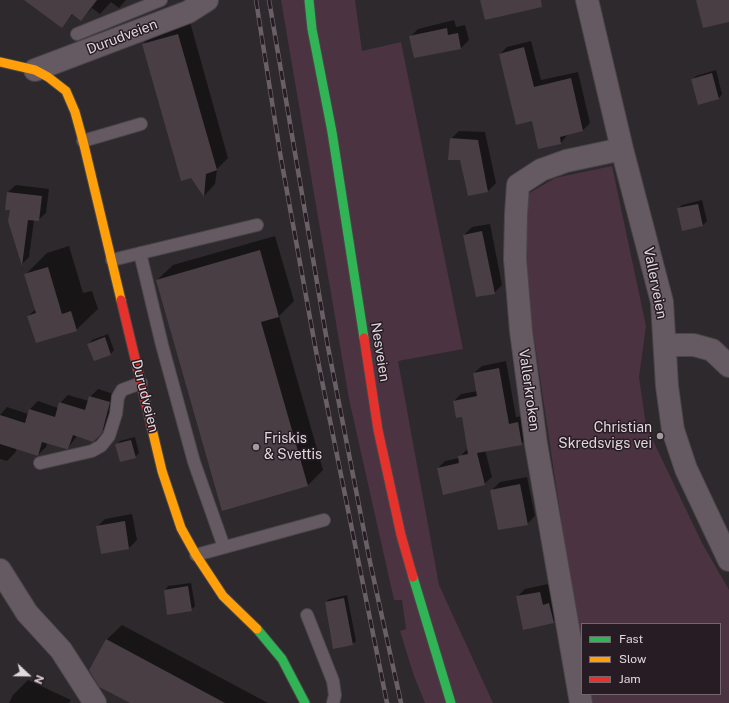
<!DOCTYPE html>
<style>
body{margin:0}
#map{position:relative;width:729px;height:703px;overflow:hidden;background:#2e292c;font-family:"Public Sans",sans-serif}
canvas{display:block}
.legend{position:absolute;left:581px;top:623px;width:140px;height:72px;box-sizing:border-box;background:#271c23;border:1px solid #71676d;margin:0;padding:5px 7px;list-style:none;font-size:12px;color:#e0d8dc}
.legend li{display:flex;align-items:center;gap:8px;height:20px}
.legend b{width:20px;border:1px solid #71676d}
.north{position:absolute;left:8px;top:655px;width:40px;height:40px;-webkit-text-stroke:3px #271c23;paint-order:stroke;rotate:112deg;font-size:11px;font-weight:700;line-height:16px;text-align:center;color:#e0d8dc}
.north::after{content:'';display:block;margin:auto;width:14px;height:18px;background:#e0d8dc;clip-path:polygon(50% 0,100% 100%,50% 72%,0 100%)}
</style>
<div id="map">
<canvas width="729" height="703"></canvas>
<ul class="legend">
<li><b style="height:5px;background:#30b455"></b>Fast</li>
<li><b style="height:5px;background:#ff9f0a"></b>Slow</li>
<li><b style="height:5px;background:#e5322d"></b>Jam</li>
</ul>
<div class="north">N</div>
</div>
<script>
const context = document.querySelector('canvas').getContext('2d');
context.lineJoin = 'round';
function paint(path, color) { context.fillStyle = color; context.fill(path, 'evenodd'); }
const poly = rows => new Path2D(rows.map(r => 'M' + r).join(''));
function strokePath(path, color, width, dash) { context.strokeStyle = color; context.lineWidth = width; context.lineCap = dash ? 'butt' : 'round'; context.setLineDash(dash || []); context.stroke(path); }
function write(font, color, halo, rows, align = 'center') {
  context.font = font + ' "Public Sans",sans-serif'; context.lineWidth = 3; context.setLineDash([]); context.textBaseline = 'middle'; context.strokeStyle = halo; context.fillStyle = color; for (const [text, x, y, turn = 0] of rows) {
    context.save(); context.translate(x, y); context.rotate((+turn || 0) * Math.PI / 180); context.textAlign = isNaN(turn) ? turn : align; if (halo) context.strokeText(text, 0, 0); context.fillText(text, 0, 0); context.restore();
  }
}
const green = poly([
 [281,0,355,0,362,51,401,42,463,349,398,361,439,585,493,703,425,703,414,676,400,631,406,629,402,600,394,600,349,399],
 [612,166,646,326,639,377,646,426,702,543,729,590,729,703,593,703,591,694,720,694,720,624,582,624,582,660,521,250,528,194,555,178]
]);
const shadow = poly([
 [37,0,126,0,119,8,111,2,100,14,92,8,81,20,73,14,62,26],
 [454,20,456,27,465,25,469,40,461,48,415,57,410,37,418,29],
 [190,22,228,158,217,169,215,184,204,196,191,177,143,44,155,32],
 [531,41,541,80,578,72,590,123,583,130,568,134,561,143,500,54,507,47],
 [716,70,722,94,719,98,692,79,696,76],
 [459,131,485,132,496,183,488,191,460,159,451,139],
 [16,185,49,189,46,213,38,220,34,220,29,257,22,264,9,221,11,210,8,192],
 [702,200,707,221,703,225,683,229,678,209,682,205],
 [490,224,502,285,494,293,464,235,472,227],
 [275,236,294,301,279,316,323,470,308,485,157,280,173,265],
 [69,246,83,293,92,291,98,309,76,330,28,316,36,309,26,274,47,253],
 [108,334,114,350,111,354,95,360,89,344,92,340],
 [506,361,516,417,525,416,529,436,521,444,485,450,492,477,484,484,438,468,445,461,459,458,468,448,463,416,454,401,461,394,478,391,474,373,482,366],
 [98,389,117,395,109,424,95,439,77,436,68,448,47,442,46,447,38,455,17,448,15,453,7,461,0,459,0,415,7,407,28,414,30,409,38,401,58,408,60,403,68,395,89,401,90,397],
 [135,437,139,453,135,457,116,445,120,441],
 [527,477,535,516,527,524,492,490,500,482],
 [132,514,137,540,129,548,101,553,97,527,105,519],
 [191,583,195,606,191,610,165,590,168,586],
 [548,584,551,597,557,596,561,614,553,622,517,597,525,589],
 [347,595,356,641,352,644,326,602,329,599],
 [122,625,268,703,132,703,106,640],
 [28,680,71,700,69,703,9,703,13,695]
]);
const building = poly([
 [24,0,97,0,81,21,72,14,62,28],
 [480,0,541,0,542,7,485,20],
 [696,0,729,0,729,22,703,28],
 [447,28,448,35,458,33,461,49,414,58,409,36],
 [178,34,217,170,206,174,204,197,191,178,181,181,142,44],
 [524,47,534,87,571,78,583,131,560,137,561,144,538,149,532,121,516,125,499,54],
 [712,73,719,99,698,105,691,79],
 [450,138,478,140,488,192,468,196,460,160,448,160],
 [7,192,42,196,39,221,28,220,22,266,8,221,10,210,5,210],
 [698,204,703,226,682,231,677,208],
 [482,231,495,294,476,297,463,235],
 [260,250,279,317,261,322,308,486,222,511,156,280],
 [48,267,62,314,71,311,77,331,36,343,27,316,36,313,24,274],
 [105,337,111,355,94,361,87,344],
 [499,368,509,424,518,422,522,445,477,453,485,485,443,495,437,468,459,463,458,456,468,454,462,417,456,418,453,401,477,396,473,373],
 [89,396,110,402,102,433,93,442,73,435,68,449,66,449,42,442,38,456,0,444,0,415,25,423,29,409,55,417,59,402,85,410],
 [131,440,136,458,120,462,115,444],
 [520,484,528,525,498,530,490,490],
 [125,521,129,549,101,554,96,526],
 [188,586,192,611,167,615,164,590],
 [540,592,543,605,549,603,554,623,523,630,516,596],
 [344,598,353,645,333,649,325,602],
 [106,639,225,703,130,703,109,692,99,687,89,670]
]);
const lane = poly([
 [77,34,161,0],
 [83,141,141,124],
 [140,253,162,345,194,462,224,547],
 [112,260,257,225],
 [40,463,92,451,101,446,109,436,116,414,118,397,122,390,141,383],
 [196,555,324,520],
 [307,615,333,681,335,695,333,703]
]);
const street = poly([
 [587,0,622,149,662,302,667,386,673,430,686,469,729,560],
 [35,70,188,12,207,0],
 [665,345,694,345,712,350,729,366],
 [0,570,27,613,61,650,95,703],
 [581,703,536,444,521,331,515,259,516,214,518,185,541,170,566,161,622,149]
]);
const fast = poly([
 [309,0,312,29,332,132,364,338],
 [413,577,451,703],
 [257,629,282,659,305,703]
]);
const slow = poly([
 [0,62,35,70,48,77,66,91,75,112,83,141,121,300],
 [152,429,162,471,181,528,196,555,223,596,257,629]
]);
const jam = poly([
 [121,300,152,429],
 [364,338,378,430,401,535,413,577]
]);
const rail = poly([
 [256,0,280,153,316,351,387,703],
 [269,0,328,347,370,562,401,703]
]);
const markers = [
 [660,436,4,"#a29b9e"],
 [256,447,4,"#a29b9e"]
];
const streetNames = [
 ["Durudveien",122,37,-21],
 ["Vallerveien",655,283,79],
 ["Nesveien",380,352,81],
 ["Vallerkroken",529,390,82],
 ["Durudveien",145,396,76]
];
const poiNames = [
 ["Christian",652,428],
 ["Skredsvigs vei",652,444],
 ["Friskis",264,439,"left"],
 ["& Svettis",264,455,"left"]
];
paint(green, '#4b3342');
paint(shadow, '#0007');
paint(building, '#483e44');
strokePath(lane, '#4a4648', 14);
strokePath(street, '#4a4648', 24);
strokePath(fast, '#4a4648', 11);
strokePath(slow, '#4a4648', 11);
strokePath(jam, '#4a4648', 11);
strokePath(lane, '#665a62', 12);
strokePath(street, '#665a62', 22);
strokePath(fast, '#30b455', 9);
strokePath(slow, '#ff9f0a', 9);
strokePath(jam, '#e5322d', 9);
strokePath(rail, '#696065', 4.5);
strokePath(rail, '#271c23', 3, [9]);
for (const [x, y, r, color] of markers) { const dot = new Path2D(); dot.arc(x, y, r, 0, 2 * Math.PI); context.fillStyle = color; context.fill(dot); strokePath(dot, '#271c23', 1.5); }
write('14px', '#e0d8dc', '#271c23', streetNames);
write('14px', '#e0d8dc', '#271c23', poiNames, 'right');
</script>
